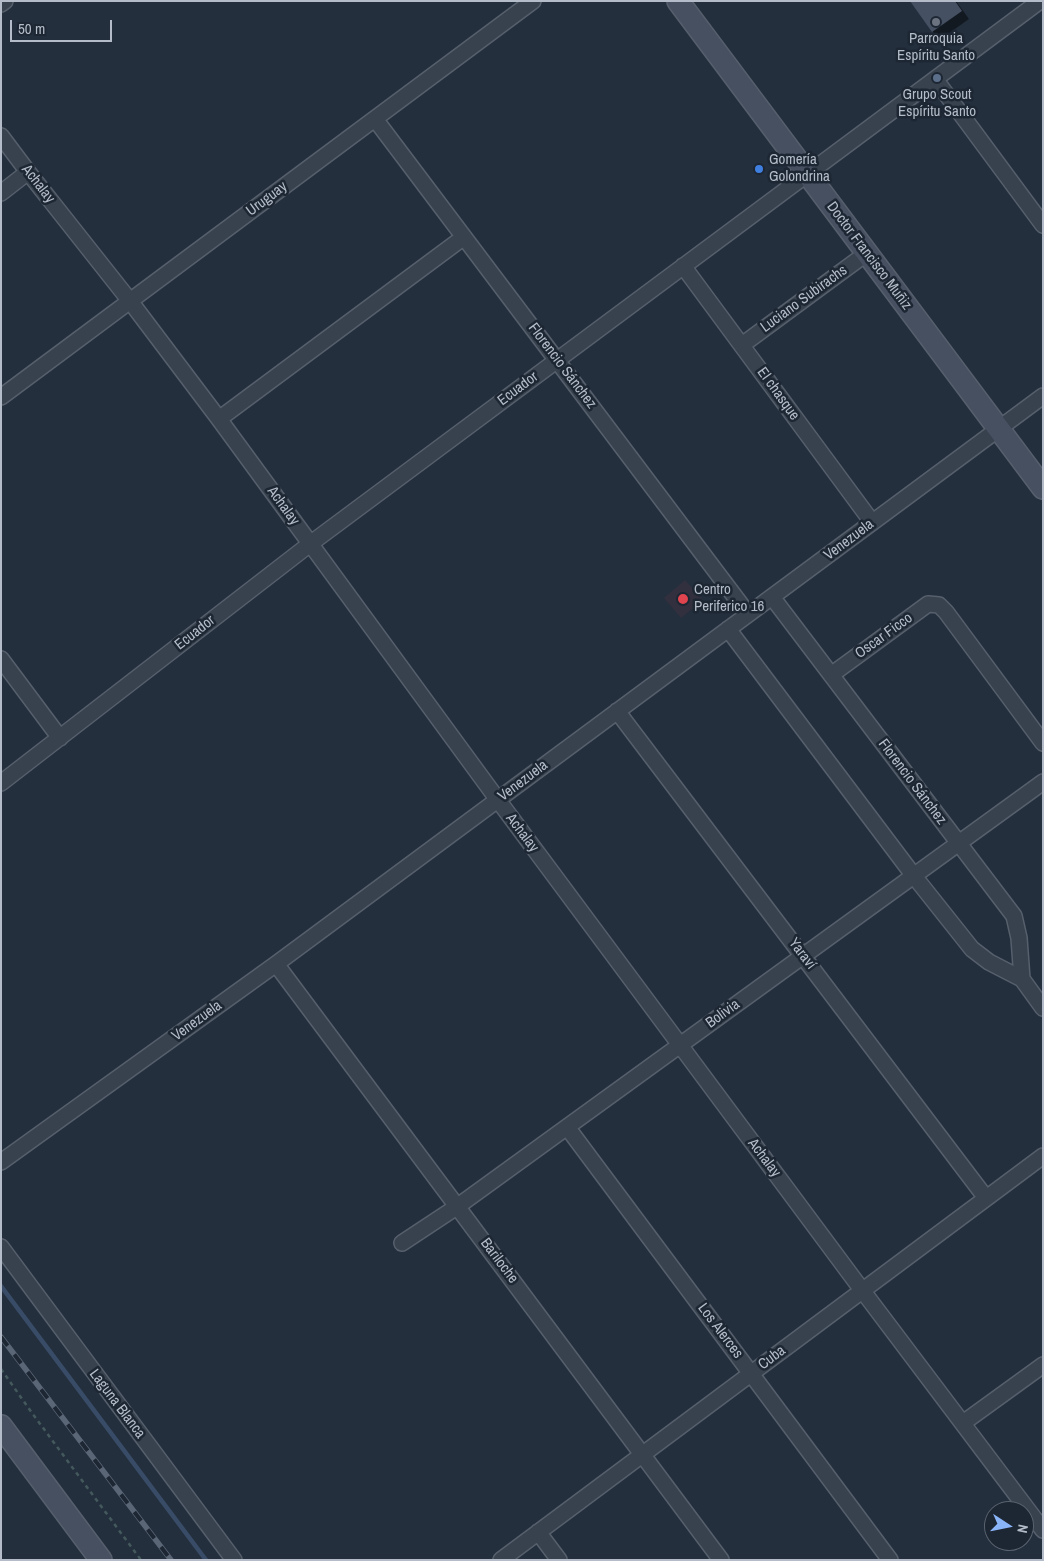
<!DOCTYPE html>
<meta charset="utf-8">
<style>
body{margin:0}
#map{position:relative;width:1044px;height:1561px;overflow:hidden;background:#242f3e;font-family:"Archivo Narrow",sans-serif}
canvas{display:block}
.frame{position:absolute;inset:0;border:2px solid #b4bcc9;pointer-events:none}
.north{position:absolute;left:984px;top:1501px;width:50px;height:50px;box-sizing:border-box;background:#1d2633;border:1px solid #59626f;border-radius:50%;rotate:101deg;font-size:14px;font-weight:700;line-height:20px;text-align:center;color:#b4bcc9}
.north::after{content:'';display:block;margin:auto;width:18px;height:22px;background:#8ab4f8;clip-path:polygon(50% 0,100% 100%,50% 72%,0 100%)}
.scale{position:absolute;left:10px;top:20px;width:102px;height:22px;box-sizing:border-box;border:2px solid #b4bcc9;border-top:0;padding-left:6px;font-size:15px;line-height:18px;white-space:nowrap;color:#b4bcc9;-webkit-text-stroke:4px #1d2633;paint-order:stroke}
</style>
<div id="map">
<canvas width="1044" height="1561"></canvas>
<div class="frame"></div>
<div class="north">N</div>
<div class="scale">50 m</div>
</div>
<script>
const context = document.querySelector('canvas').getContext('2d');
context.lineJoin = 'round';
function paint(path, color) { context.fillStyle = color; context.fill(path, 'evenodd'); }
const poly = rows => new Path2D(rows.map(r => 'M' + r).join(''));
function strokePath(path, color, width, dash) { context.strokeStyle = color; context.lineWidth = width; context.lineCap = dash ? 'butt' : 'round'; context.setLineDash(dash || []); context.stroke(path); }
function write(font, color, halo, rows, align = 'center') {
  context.font = font + ' "Archivo Narrow",sans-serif'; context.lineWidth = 5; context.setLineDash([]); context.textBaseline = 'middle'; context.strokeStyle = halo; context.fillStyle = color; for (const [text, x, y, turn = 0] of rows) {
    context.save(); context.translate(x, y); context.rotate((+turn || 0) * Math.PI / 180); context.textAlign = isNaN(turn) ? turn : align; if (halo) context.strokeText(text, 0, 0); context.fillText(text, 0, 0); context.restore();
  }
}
const medical = poly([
 [685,580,703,600,681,618,664,598]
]);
const shadow = poly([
 [911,1,956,1,969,19,941,39,933,32]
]);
const stream = poly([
 [1,1286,206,1560]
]);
const building = poly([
 [910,1,955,1,962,11,932,32]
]);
const path = poly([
 [1,1369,32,1413,141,1560]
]);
const street = poly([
 [1,4,5,1],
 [935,79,1043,225],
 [375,119,748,614],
 [1,136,28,172,130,301,219,419,498,800,862,1290,1043,1530],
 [1,193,28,172],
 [683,266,872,522],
 [742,345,867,253],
 [1,397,533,1],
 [219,419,464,237],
 [772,597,1014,916,1019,938,1022,979],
 [728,629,914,876,972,949,989,962,1022,979,1043,1008],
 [1,659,60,738],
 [831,675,928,604,939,605,946,612,1043,743],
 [617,711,986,1198],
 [1,783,310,544,1040,1],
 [276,964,721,1560],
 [567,1127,890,1560],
 [1,1162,276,964,1043,396],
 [402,1243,458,1206,1043,782],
 [1,1247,234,1560],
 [963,1423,1043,1365],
 [538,1532,559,1560],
 [501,1560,1043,1156]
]);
const secondary = poly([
 [678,1,1043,488],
 [1,1426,101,1560]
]);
const rail = poly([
 [1,1337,171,1560]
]);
const markers = [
 [936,22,5,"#6b7280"],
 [937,78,5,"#5c6f8a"],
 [759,169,5,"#3f7fe0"],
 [683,599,6,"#e0444e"]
];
const poiNames = [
 ["Parroquia",936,39],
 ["Espíritu Santo",936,56],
 ["Grupo Scout",937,95],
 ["Espíritu Santo",937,112],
 ["Gomería",769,160,"left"],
 ["Golondrina",769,177,"left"],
 ["Centro",694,590,"left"],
 ["Periferico 16",694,607,"left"]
];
const streetNames = [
 ["Achalay",38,184,52],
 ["Uruguay",267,199,-37],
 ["Doctor Francisco Muñiz",869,256,53],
 ["Luciano Subirachs",804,299,-36],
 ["Florencio Sánchez",562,366,53],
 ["Ecuador",518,389,-37],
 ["El chasque",778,394,54],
 ["Achalay",283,506,54],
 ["Venezuela",849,540,-37],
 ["Ecuador",195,633,-38],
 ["Oscar Ficco",884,636,-36],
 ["Venezuela",523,781,-37],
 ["Florencio Sánchez",912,782,53],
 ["Achalay",522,833,53],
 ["Yaraví",802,954,53],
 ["Bolivia",723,1014,-36],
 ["Venezuela",197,1021,-36],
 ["Achalay",764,1158,53],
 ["Bariloche",499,1261,53],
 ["Los Alerces",720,1331,53],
 ["Cuba",772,1358,-37],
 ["Laguna Blanca",117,1404,53]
];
paint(medical, '#32303f');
paint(shadow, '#0007');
strokePath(stream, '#394c67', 4.5);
paint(building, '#455162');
strokePath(street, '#565f6c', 18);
strokePath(secondary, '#565f6c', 24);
strokePath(path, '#44595c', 2.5, [4, 4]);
strokePath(street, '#38414e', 15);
strokePath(secondary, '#465061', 21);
strokePath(rail, '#5a6575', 5.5);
strokePath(rail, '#1d2633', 4, [11]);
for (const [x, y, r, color] of markers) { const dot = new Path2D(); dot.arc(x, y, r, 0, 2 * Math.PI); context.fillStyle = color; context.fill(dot); strokePath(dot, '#1d2633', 2); }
write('15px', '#b4bcc9', '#1d2633', poiNames);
write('15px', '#b4bcc9', '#1d2633', streetNames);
</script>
